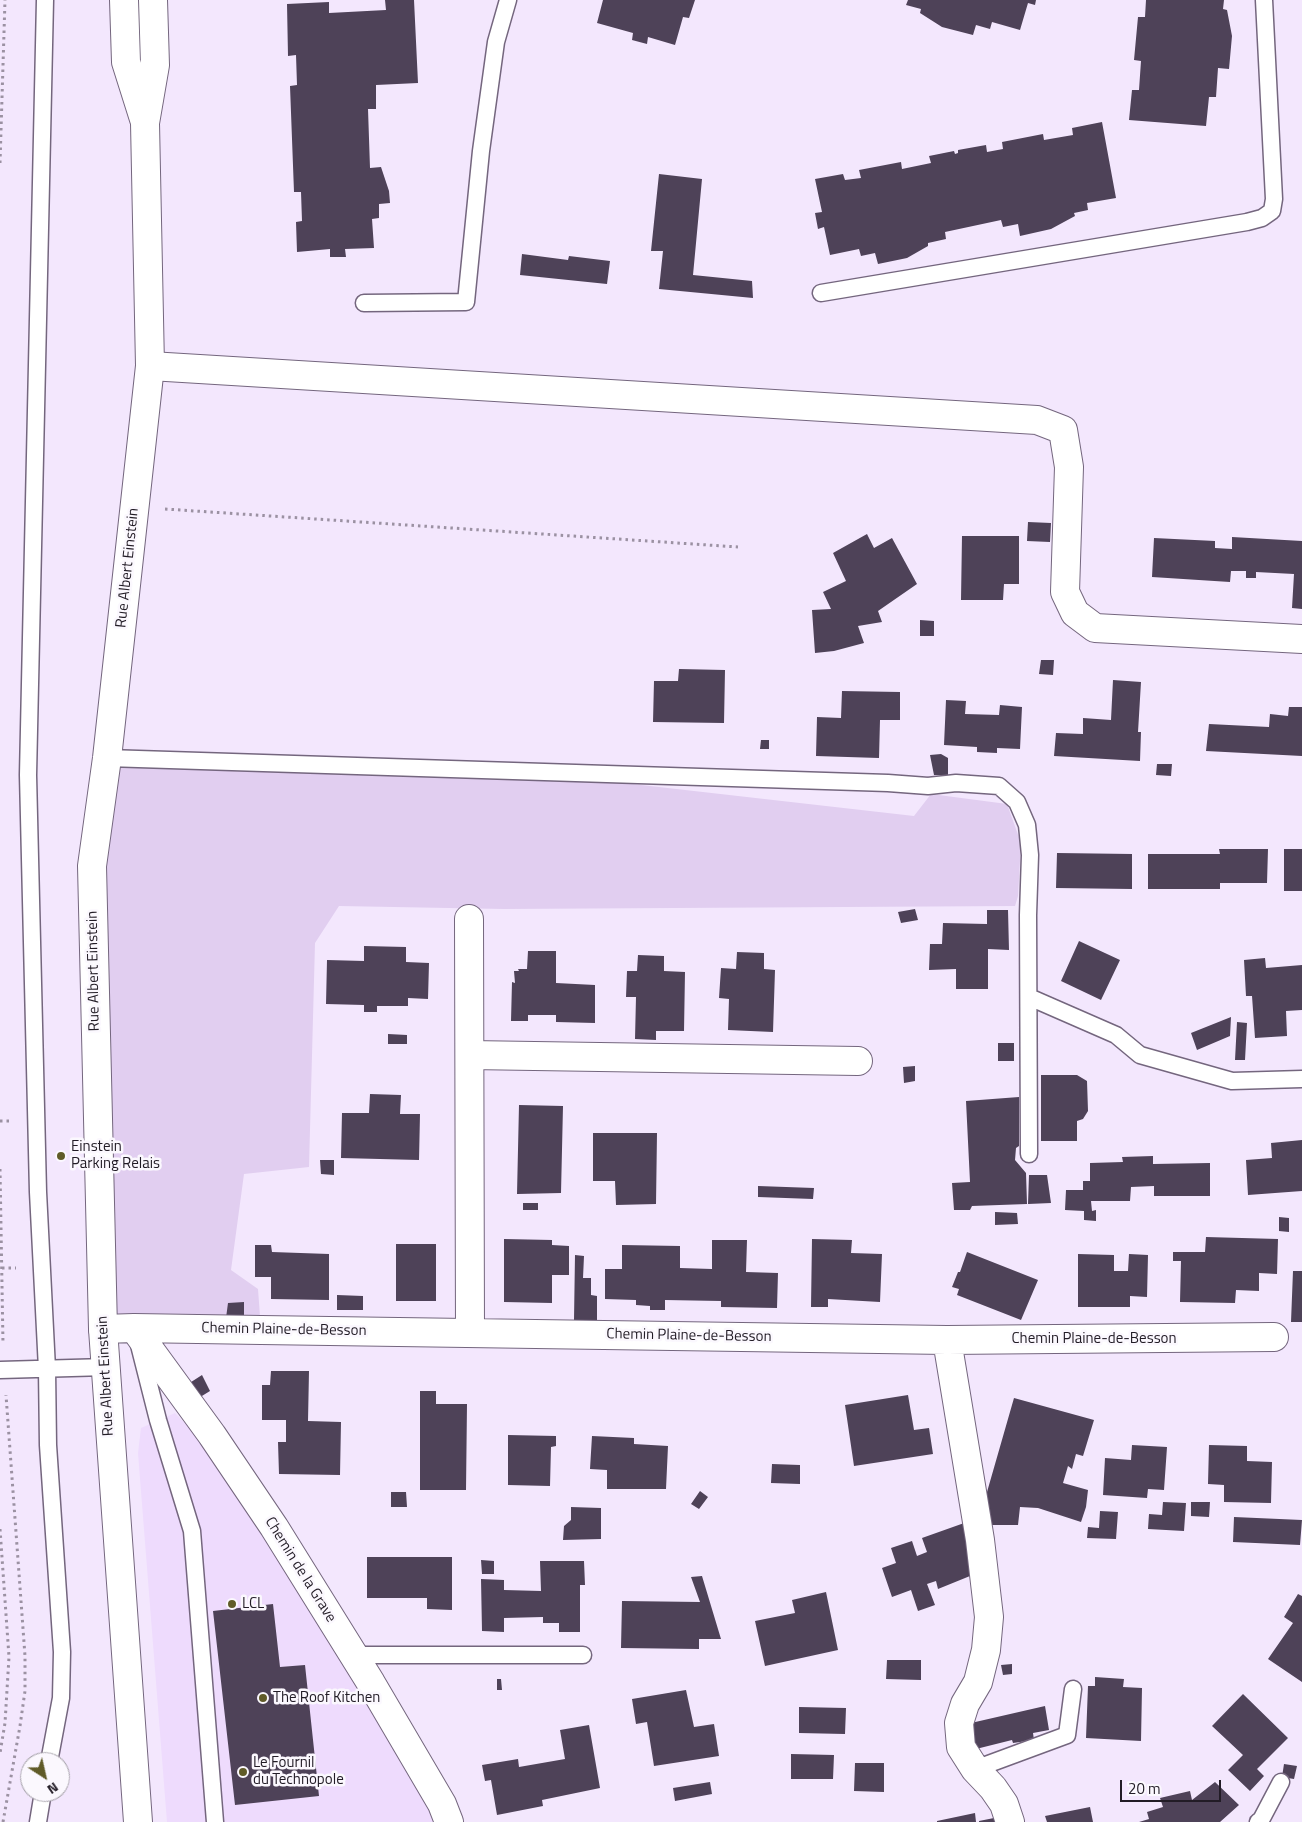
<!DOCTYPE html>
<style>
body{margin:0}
#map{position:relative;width:1302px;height:1822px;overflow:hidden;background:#f3e7fd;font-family:"Titillium Web",sans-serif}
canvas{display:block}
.north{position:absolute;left:20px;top:1752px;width:50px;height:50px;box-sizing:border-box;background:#fbf8fe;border:1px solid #a4a0a8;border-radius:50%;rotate:145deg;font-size:14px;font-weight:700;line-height:20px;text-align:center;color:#221c26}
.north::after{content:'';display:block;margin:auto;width:18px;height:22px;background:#605b28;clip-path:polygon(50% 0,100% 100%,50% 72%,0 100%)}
.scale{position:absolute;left:1120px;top:1780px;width:101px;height:22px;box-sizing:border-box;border:2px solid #221c26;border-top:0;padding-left:6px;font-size:15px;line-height:18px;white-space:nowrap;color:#221c26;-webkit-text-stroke:4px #fbf8fe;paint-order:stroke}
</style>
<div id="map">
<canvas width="1302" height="1822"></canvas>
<div class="north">N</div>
<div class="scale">20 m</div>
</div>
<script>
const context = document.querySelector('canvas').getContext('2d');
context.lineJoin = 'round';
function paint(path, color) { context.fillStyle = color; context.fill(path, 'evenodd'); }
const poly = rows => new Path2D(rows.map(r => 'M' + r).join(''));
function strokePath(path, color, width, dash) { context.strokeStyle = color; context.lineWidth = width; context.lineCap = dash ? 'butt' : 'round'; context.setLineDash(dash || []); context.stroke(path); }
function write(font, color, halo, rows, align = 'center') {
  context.font = font + ' "Titillium Web",sans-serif'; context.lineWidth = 5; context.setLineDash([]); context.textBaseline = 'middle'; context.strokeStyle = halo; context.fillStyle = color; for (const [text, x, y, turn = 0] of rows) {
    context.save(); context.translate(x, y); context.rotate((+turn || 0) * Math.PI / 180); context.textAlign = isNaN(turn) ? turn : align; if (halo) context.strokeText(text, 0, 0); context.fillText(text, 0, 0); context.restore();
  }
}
const built = poly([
 [175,1413,201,1440,414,1776,434,1822,167,1822,138,1453,141,1428]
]);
const green = poly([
 [107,758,606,781,914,816,931,794,1007,804,1021,843,1018,896,1015,906,504,909,339,906,315,943,309,1167,244,1174,231,1270,258,1289,261,1330,103,1329,92,866]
]);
const building = poly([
 [385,0,414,0,418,83,376,85,376,109,368,109,370,168,381,167,389,191,390,203,379,204,379,218,372,219,374,248,345,249,346,257,330,257,330,249,297,252,296,222,302,221,301,192,294,192,290,86,297,85,296,55,288,56,287,4,329,2,329,13,386,10],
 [603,0,695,0,689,18,683,17,675,45,648,37,647,44,632,40,633,33,597,23],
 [908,0,1036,0,1035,5,1028,3,1020,30,992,22,990,29,976,25,973,35,942,27,920,13,921,9,906,5],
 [1146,0,1224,0,1223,9,1227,10,1232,36,1229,69,1218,68,1216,97,1209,97,1206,126,1129,120,1132,90,1139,90,1141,61,1134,60,1138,17,1145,17],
 [1102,122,1116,198,1087,203,1088,210,1074,213,1075,216,1051,229,1020,236,1018,224,1003,227,1001,220,945,232,946,239,928,243,928,246,907,258,878,264,875,253,861,256,859,249,830,255,824,227,818,229,815,213,822,212,815,179,843,174,845,180,861,178,859,170,901,162,902,169,931,163,929,156,954,151,955,154,958,153,958,150,986,145,987,152,1003,149,1002,142,1043,134,1044,140,1073,135,1072,128],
 [659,174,702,179,693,275,752,281,753,298,659,289,663,251,651,251],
 [522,254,568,260,569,256,610,261,607,284,520,275],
 [1028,522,1051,523,1050,542,1027,541],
 [867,534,874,548,892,538,917,584,878,611,882,622,858,626,864,643,834,651,815,653,812,610,831,609,823,592,846,581,833,553],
 [962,536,1019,536,1019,584,1004,584,1003,600,961,600],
 [1232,537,1302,541,1302,609,1292,608,1294,574,1256,572,1256,578,1246,578,1246,571,1231,571,1230,582,1152,577,1154,538,1215,541,1215,548,1232,549],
 [920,620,934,621,934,636,920,636],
 [1041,660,1054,660,1053,675,1039,674],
 [679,669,725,670,724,723,653,722,654,681,678,681],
 [1113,680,1141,682,1138,732,1141,732,1140,761,1054,756,1056,733,1083,734,1083,718,1111,720],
 [842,691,900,692,900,720,880,720,879,758,816,756,817,717,841,718],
 [946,700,966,701,965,714,999,715,1000,705,1022,707,1020,749,997,748,997,753,977,752,977,747,944,745],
 [1289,707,1302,707,1302,756,1206,751,1209,724,1269,727,1270,714,1288,716],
 [761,740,769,740,769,749,760,749],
 [941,754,948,758,948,775,934,775,930,755],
 [1157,764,1172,764,1171,776,1156,775],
 [1219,849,1268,849,1267,883,1220,883,1220,889,1148,889,1148,854,1220,854],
 [1284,849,1302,849,1302,891,1284,891],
 [1057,853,1132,854,1132,889,1056,888],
 [915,909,918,920,901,923,898,912],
 [987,910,1008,910,1009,950,988,949,988,989,956,989,956,969,929,970,930,944,942,944,943,923,987,924],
 [1079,941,1120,960,1101,1000,1061,981],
 [364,946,406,947,406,962,429,963,428,999,408,998,408,1006,377,1006,377,1012,364,1012,364,1005,326,1004,327,960,364,961],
 [528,951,556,951,556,983,595,985,595,1023,556,1022,556,1015,528,1015,528,1021,511,1021,512,982,515,983,514,971,519,971,518,969,527,969],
 [737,952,764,953,764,969,775,970,773,1032,728,1030,729,999,719,998,721,968,736,969],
 [638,955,664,956,664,971,685,972,684,1031,656,1031,656,1040,635,1039,636,997,626,997,627,971,637,971],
 [1265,958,1266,968,1302,965,1302,1010,1286,1011,1287,1036,1255,1038,1252,996,1246,996,1244,960],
 [1231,1017,1230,1036,1197,1050,1191,1033],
 [1237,1022,1247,1023,1245,1060,1235,1060],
 [388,1034,407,1035,407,1044,388,1044],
 [998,1043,1014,1043,1014,1061,998,1061],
 [915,1066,915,1081,904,1083,903,1067],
 [1041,1075,1077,1075,1087,1081,1088,1111,1083,1119,1077,1121,1077,1141,1041,1141],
 [370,1094,401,1095,400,1114,420,1114,419,1160,341,1158,342,1113,369,1113],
 [1019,1097,1019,1146,1016,1148,1015,1160,1026,1173,1027,1204,972,1206,970,1210,954,1210,952,1183,970,1182,966,1101],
 [519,1105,563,1106,561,1193,517,1194],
 [593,1133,657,1133,656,1204,616,1205,615,1181,593,1181],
 [1302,1140,1302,1191,1248,1195,1246,1160,1272,1158,1271,1143],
 [1153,1156,1153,1164,1210,1163,1210,1196,1154,1196,1154,1186,1131,1187,1130,1201,1091,1201,1092,1211,1096,1210,1096,1221,1084,1220,1084,1211,1065,1210,1066,1190,1083,1190,1083,1181,1090,1181,1090,1163,1123,1162,1122,1157],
 [320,1160,334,1160,334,1175,321,1174],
 [1029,1175,1047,1175,1051,1203,1028,1204],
 [758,1186,814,1188,813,1199,758,1197],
 [523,1203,538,1203,538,1210,523,1210],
 [995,1212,1017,1213,1018,1224,995,1225],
 [1279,1217,1289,1218,1289,1232,1279,1231],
 [1206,1237,1278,1239,1277,1274,1259,1273,1259,1291,1236,1290,1235,1303,1180,1302,1181,1261,1173,1261,1173,1252,1205,1252],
 [504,1239,552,1240,552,1245,569,1246,569,1275,552,1275,552,1303,504,1302],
 [812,1239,852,1240,851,1253,882,1254,880,1302,828,1299,828,1307,811,1307],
 [712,1240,747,1240,746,1272,778,1273,777,1308,721,1307,721,1301,665,1300,665,1310,650,1310,650,1306,636,1305,636,1300,605,1299,605,1269,622,1269,622,1245,680,1246,680,1268,712,1269],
 [396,1244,436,1244,436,1301,396,1301],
 [255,1245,271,1245,272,1252,329,1254,329,1300,271,1299,271,1277,255,1277],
 [967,1252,1038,1280,1021,1320,957,1295,959,1289,952,1287,958,1272,960,1272],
 [1078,1254,1114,1255,1114,1271,1128,1271,1129,1254,1148,1255,1147,1297,1130,1296,1130,1307,1078,1307],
 [575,1255,584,1256,583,1278,591,1278,591,1295,597,1296,597,1320,574,1320],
 [1293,1271,1302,1271,1302,1322,1291,1322],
 [337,1295,363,1296,363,1310,337,1310],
 [244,1302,244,1317,226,1318,228,1303],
 [271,1371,309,1371,308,1421,341,1422,340,1475,279,1474,278,1442,286,1442,286,1420,262,1420,262,1385,270,1385],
 [202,1375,210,1391,197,1399,188,1384],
 [420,1391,436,1391,436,1404,467,1404,466,1490,420,1490],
 [908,1395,914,1430,929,1428,933,1454,854,1466,845,1405],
 [1014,1398,1094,1420,1083,1456,1076,1454,1072,1469,1068,1466,1063,1483,1088,1490,1086,1507,1081,1522,1038,1508,1020,1507,1018,1525,990,1525,987,1512,988,1500,985,1499],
 [508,1435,556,1436,556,1446,551,1447,550,1486,508,1485],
 [592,1436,634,1438,634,1444,668,1446,666,1489,607,1489,607,1470,590,1469],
 [1132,1445,1167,1447,1164,1490,1148,1489,1147,1498,1103,1495,1105,1458,1131,1460],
 [1209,1445,1247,1446,1247,1461,1272,1462,1271,1503,1224,1502,1224,1485,1208,1484],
 [772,1464,800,1465,800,1484,771,1483],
 [700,1491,708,1497,699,1509,691,1504],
 [391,1492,406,1492,407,1507,391,1507],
 [1163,1502,1186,1503,1184,1531,1148,1529,1149,1514,1162,1515],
 [1191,1502,1210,1502,1209,1517,1191,1516],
 [571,1507,601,1508,601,1539,563,1540,564,1526,571,1520],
 [1100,1511,1118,1512,1116,1539,1087,1538,1088,1527,1099,1528],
 [1234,1517,1302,1520,1300,1545,1233,1542],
 [967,1522,970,1576,938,1589,936,1581,927,1584,935,1605,918,1611,911,1590,892,1597,882,1568,896,1563,891,1548,912,1541,917,1556,927,1552,922,1538],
 [367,1557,452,1557,452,1610,427,1609,427,1598,367,1598],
 [481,1560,494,1561,494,1574,482,1574],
 [540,1561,584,1561,585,1585,580,1585,580,1632,559,1632,559,1623,543,1623,543,1617,504,1618,504,1632,482,1631,481,1579,504,1580,504,1590,541,1591],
 [702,1576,721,1639,699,1639,699,1649,621,1648,622,1601,700,1602,691,1577],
 [826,1592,838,1650,765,1666,755,1621,795,1613,792,1600],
 [1298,1594,1302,1596,1302,1682,1268,1659,1293,1623,1284,1617],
 [273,1604,280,1667,305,1665,319,1796,235,1805,213,1611],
 [887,1660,921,1660,921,1680,886,1679],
 [1012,1664,1012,1674,1003,1675,1001,1665],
 [1095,1677,1124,1679,1123,1687,1142,1688,1141,1741,1086,1738,1088,1686,1095,1686],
 [497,1679,501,1679,502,1690,497,1690],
 [686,1690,694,1727,714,1724,719,1756,654,1766,647,1722,636,1724,632,1699],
 [1243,1694,1288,1738,1257,1769,1264,1776,1250,1791,1228,1770,1243,1755,1212,1726],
 [1045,1706,1049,1730,1033,1733,1034,1740,1013,1743,1012,1740,972,1750,971,1723],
 [799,1707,846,1708,845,1734,799,1733],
 [589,1725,600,1788,542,1800,543,1806,497,1815,491,1780,485,1781,482,1765,518,1759,519,1767,565,1759,560,1730],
 [791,1754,834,1755,833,1779,791,1779],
 [855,1763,884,1763,884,1792,854,1791],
 [1284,1764,1297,1766,1294,1779,1282,1777],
 [710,1782,712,1794,675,1801,673,1788],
 [1215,1782,1239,1805,1220,1822,1139,1822,1149,1819,1147,1812,1163,1807,1160,1798,1190,1791,1192,1800],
 [1090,1807,1093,1822,1047,1822,1045,1816],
 [975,1813,976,1822,937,1822,937,1821],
 [994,1818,995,1822,979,1822,979,1821]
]);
const path = poly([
 [0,163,5,0],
 [165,509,738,547],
 [0,1121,10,1121],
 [0,1169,3,1344],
 [2,1268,16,1268],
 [0,1529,9,1657,5,1723,0,1753],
 [3,1822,20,1726,25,1691,25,1656,6,1395]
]);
const lane = poly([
 [45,0,28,775,38,1192,47,1369,48,1445,62,1652,61,1698,49,1762],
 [821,293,1247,222,1262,218,1272,211,1274,199,1264,0],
 [364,303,466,302,481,151,496,42,508,0],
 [107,758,888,783,928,786,956,783,999,786,1017,802,1027,825,1030,855,1028,915,1029,1154],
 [1029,997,1116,1035,1140,1055,1232,1081,1302,1079],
 [139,1345,158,1420,192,1531,215,1822],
 [0,1370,107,1367],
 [354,1655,583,1655],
 [975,1769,1067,1735,1073,1689],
 [38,1822,43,1792],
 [1258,1822,1261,1820,1281,1782]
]);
const street = poly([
 [150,366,1037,420,1063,430,1069,467,1065,592,1075,613,1095,628,1302,639],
 [469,919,470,1332],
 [470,1055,858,1061],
 [134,1328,212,1435,274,1527,371,1683,442,1804,449,1822],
 [103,1329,134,1328,261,1330,947,1340,1274,1337],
 [947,1340,980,1540,989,1617,986,1650,978,1682,965,1704,959,1723,961,1747,975,1769,993,1788,1004,1804,1010,1822]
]);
const secondary = poly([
 [124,0,126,62,144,119],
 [138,1822,103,1329,92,866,107,758,150,366,145,123,155,65,153,0]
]);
const markers = [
 [61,1156,5,"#605b28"],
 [232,1604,5,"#605b28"],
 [263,1698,5,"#605b28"],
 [243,1772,5,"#605b28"]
];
const streetNames = [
 ["Rue Albert Einstein",128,568,-84],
 ["Rue Albert Einstein",94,971,-91],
 ["Chemin Plaine-de-Besson",284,1330,1],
 ["Chemin Plaine-de-Besson",689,1336,1],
 ["Chemin Plaine-de-Besson",1094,1339],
 ["Rue Albert Einstein",106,1376,-93],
 ["Chemin de la Grave",300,1570,58]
];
const poiNames = [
 ["Einstein",71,1147],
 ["Parking Relais",71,1164],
 ["LCL",242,1604],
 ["The Roof Kitchen",273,1698],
 ["Le Fournil",253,1763],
 ["du Technopole",253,1780]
];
paint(built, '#eedbfd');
paint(green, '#e1cef0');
paint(building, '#4e4258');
strokePath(lane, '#74667e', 19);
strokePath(street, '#74667e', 30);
strokePath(secondary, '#74667e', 30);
strokePath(path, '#9b91a2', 3, [2.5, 4]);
strokePath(lane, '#fff', 16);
strokePath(street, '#fff', 28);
strokePath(secondary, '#fff', 28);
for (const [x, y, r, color] of markers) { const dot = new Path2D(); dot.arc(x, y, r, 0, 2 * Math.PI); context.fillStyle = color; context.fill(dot); strokePath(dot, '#fbf8fe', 2); }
write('15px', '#221c26', '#fbf8fe', streetNames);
write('15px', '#221c26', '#fbf8fe', poiNames, 'left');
</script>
